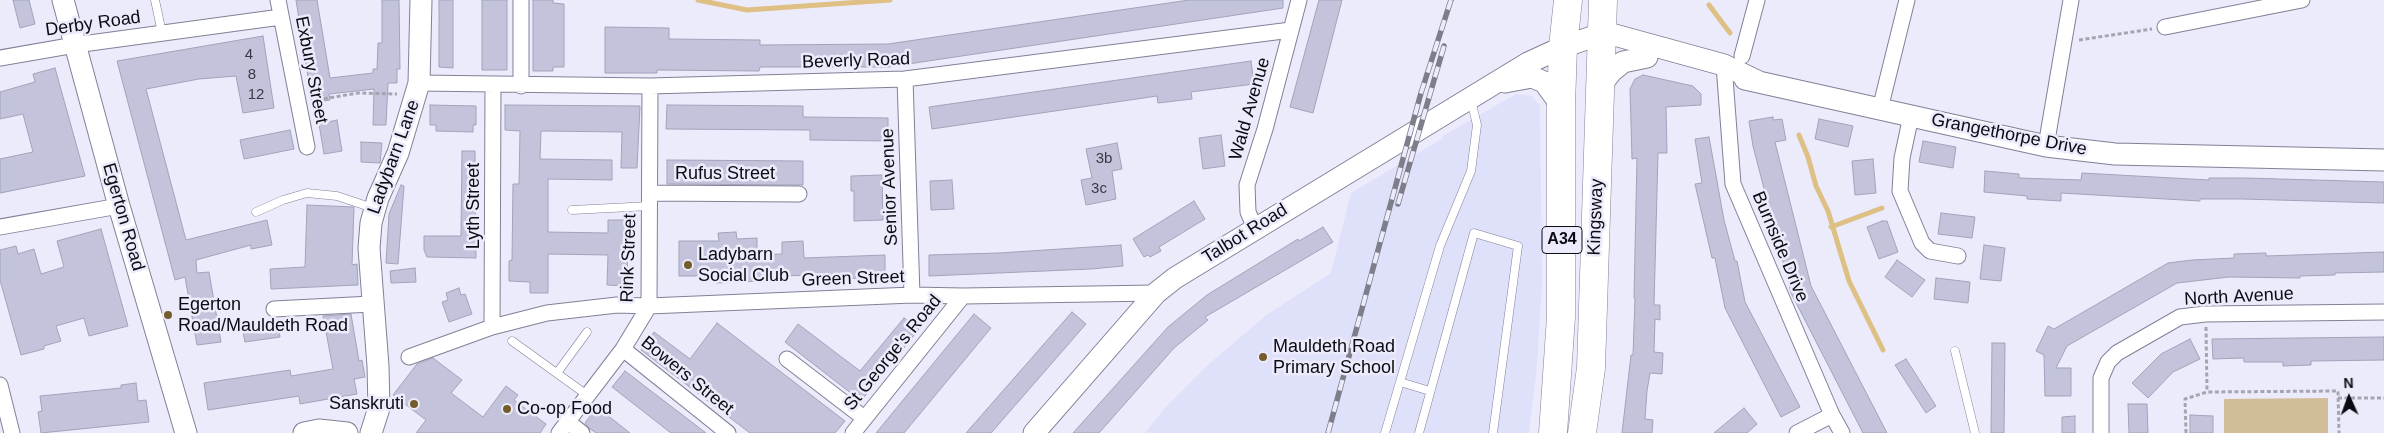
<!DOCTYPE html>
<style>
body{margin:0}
#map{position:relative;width:2384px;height:433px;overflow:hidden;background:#ebebfb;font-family:Arial,sans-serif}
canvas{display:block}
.north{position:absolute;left:2324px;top:373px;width:50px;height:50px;-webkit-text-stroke:4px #ebebfb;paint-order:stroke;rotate:358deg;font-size:14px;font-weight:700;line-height:20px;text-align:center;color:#0b0b13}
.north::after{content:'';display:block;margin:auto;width:18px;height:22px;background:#0b0b13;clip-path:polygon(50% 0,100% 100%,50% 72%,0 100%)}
</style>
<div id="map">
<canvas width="2384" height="433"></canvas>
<div class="north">N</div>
</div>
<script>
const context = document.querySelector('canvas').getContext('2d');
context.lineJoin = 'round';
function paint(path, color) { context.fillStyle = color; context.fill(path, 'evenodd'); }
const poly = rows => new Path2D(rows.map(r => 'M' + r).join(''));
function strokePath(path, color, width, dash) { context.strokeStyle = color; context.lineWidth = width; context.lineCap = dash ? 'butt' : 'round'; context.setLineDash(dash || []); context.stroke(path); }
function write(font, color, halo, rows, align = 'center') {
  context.font = font + ' Arial,sans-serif'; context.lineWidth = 5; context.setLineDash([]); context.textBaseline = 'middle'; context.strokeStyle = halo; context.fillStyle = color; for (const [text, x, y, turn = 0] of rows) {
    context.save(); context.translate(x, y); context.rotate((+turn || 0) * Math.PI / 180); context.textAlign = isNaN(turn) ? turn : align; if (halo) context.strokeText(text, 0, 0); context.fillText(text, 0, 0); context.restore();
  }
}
const built = poly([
 [1516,94,1532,96,1540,106,1542,286,1536,376,1529,433,1145,433,1164,409,1209,364,1265,316,1331,273,1351,193,1442,139,1443,136]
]);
const green = poly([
 [2328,398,2328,433,2224,433,2224,399]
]);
const stream = poly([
 [698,0,747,10,890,0],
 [1709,5,1730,33],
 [1799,135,1808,157,1816,186,1828,211,1849,281,1883,350],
 [1831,227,1882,208]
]);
const building = poly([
 [13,0,29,0,35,24,20,28,13,0],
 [296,0,317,0,330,78,373,73,373,69,377,69,378,43,382,43,382,0,399,0,400,69,397,69,397,83,388,83,386,125,373,125,374,89,329,94,330,100,312,103,296,0],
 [439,0,453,0,453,68,439,67,439,0],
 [482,0,507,0,507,70,482,70,482,0],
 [533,0,553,0,553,3,564,4,564,67,553,67,553,71,533,71,533,0],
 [1189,0,1283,0,1283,8,888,67,760,67,759,71,657,70,657,73,605,73,605,27,669,28,669,39,760,40,760,45,888,44,1189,0],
 [1319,0,1342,0,1313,113,1290,107,1319,0],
 [263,36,274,108,243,113,236,76,199,79,146,89,186,240,267,220,272,245,251,249,251,245,196,260,197,273,209,272,221,342,197,345,185,277,175,280,117,61,263,36],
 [1251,61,1254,84,1191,92,1192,99,1158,103,1157,96,932,129,929,107,1251,61],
 [55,68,85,176,0,193,0,159,33,152,23,114,0,119,0,92,35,82,33,74,55,68],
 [1643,75,1693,86,1701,94,1701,105,1666,107,1667,153,1658,153,1654,305,1660,305,1660,320,1655,319,1654,352,1663,353,1662,374,1650,373,1647,391,1645,419,1653,420,1652,433,1622,433,1631,355,1633,355,1635,298,1634,298,1637,158,1632,159,1630,89,1635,79,1643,75],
 [430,105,476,106,476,125,473,125,473,132,436,131,436,125,430,125,430,105],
 [505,105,640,106,637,168,621,168,622,132,541,131,540,159,612,160,612,180,548,179,548,232,608,233,608,220,628,220,627,286,607,285,608,255,548,254,548,293,530,293,530,282,509,281,509,261,512,260,513,184,519,184,520,131,505,130,505,105],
 [667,105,803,106,803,117,888,118,888,141,810,140,810,130,666,129,667,105],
 [1773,117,1773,120,1782,119,1786,140,1775,142,1811,286,1887,433,1863,433,1791,293,1753,146,1749,121,1773,117],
 [1819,119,1853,126,1848,147,1815,139,1819,119],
 [337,120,342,151,324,154,319,124,337,120],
 [290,130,294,149,244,159,240,140,290,130],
 [1221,135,1225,166,1203,169,1199,138,1221,135],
 [1709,137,1724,220,1735,261,1737,261,1745,302,1800,407,1781,417,1725,308,1715,258,1712,258,1695,184,1702,183,1695,139,1709,137],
 [1923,141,1956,147,1953,168,1919,162,1923,141],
 [361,142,382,143,380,163,361,162,361,142],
 [1117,143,1122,169,1112,171,1116,199,1086,205,1081,180,1092,178,1086,149,1117,143],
 [462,151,475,151,476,258,427,257,424,250,424,236,461,236,462,151],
 [1873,159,1876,193,1855,195,1852,161,1873,159],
 [667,160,803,161,803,185,667,184,667,160],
 [1985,171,2019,174,2019,178,2081,180,2082,173,2209,180,2209,178,2246,178,2384,182,2384,203,2242,199,2200,199,2200,201,2061,193,2061,201,2027,199,2027,196,1984,192,1985,171],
 [882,175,883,220,854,221,854,191,851,191,851,176,882,175],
 [952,180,954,209,931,210,930,181,952,180],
 [401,185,404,186,398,264,386,263,389,214,401,185],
 [1194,201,1205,219,1159,247,1161,251,1150,257,1148,255,1144,257,1133,239,1194,201],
 [307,205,354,207,352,265,357,264,358,285,271,289,270,269,305,267,307,205],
 [1941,213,1975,217,1972,238,1938,234,1941,213],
 [1882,221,1887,221,1898,252,1879,259,1867,227,1882,221],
 [1323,227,1333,242,1205,317,1208,320,1174,348,1099,433,1073,433,1168,327,1207,295,1298,239,1299,241,1323,227],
 [101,229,128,326,89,336,84,318,56,326,61,341,44,346,44,349,21,355,0,280,0,250,16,246,18,254,34,249,41,274,64,267,57,241,101,229],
 [736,232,737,239,757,238,757,255,782,254,782,242,803,241,804,258,885,255,885,277,809,280,809,275,759,277,759,281,716,283,716,276,679,276,679,241,719,241,718,233,736,232],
 [1121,245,1123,266,1091,269,929,276,929,255,999,253,1121,245],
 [1984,245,2005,248,2001,281,1980,279,1984,245],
 [2384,252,2384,272,2335,273,2335,275,2300,276,2300,278,2229,277,2177,283,2067,346,2056,368,2071,368,2071,396,2045,396,2044,355,2036,351,2048,326,2054,329,2168,263,2192,260,2234,258,2234,254,2266,253,2266,256,2384,252],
 [1897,260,1925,280,1912,297,1885,277,1897,260],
 [415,268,416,282,391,283,390,271,415,268],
 [1936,278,1970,282,1968,303,1934,299,1936,278],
 [459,288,461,295,465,294,472,314,449,322,442,302,448,300,446,293,459,288],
 [1072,312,1086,324,991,433,966,433,1072,312],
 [351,314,359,361,362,360,365,377,354,379,357,394,300,404,299,396,208,410,204,383,290,370,291,376,333,369,323,316,351,314],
 [974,314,991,328,904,433,876,433,974,314],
 [904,318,919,329,861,401,785,342,798,324,860,371,904,318],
 [278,322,280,337,245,342,242,327,278,322],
 [717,323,845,421,835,433,750,433,641,350,654,332,690,359,717,323],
 [2384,337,2384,360,2311,361,2311,365,2283,366,2283,362,2244,362,2244,358,2213,359,2212,339,2384,337],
 [2190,339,2200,359,2173,372,2148,398,2132,383,2161,354,2190,339],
 [1992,343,2005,343,2004,433,1991,433,1992,343],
 [433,358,462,380,451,393,483,417,506,386,518,395,514,400,546,424,540,433,416,433,426,420,393,395,417,364,433,358],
 [1906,359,1936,406,1926,413,1895,365,1906,359],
 [625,371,706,433,671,433,612,387,625,371],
 [136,383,138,401,146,400,149,422,41,433,38,412,42,411,40,396,121,388,121,385,136,383],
 [2128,404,2147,404,2148,433,2129,433,2128,404],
 [597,407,630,433,596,433,589,428,585,423,597,407],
 [1744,408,1757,424,1747,433,1714,433,1744,408],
 [2190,415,2213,416,2213,433,2190,433,2190,415],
 [2075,416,2075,433,2062,433,2062,417,2075,416]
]);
const path = poly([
 [2079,40,2152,29],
 [311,101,358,93,397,94],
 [2206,327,2207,392],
 [2338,398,2384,398],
 [2186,433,2185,399,2207,392,2338,391,2339,433]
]);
const lane = poly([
 [155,0,162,33],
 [572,210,650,206],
 [256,212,283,200,307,193,337,196,373,208],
 [512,341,587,395],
 [1955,351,1975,433],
 [557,373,587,332],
 [1400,382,1440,246,1471,171,1477,125,1471,100],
 [1385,433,1400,382,1430,391],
 [1419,433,1474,233,1518,246,1493,433]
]);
const street = poly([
 [278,0,307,147],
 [2165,27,2302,0],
 [1742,56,1757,0],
 [0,58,75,45,281,17],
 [1724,65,1733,184,1832,415,1842,433],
 [905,79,912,295],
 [419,83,650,86,905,79,1291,30],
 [521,86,521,0],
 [1880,109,1907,0],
 [1911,116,1902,158,1900,191,1922,243,1930,251,1958,256],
 [2046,146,2071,0],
 [650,193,799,194],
 [0,227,119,206],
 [1255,228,1248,212,1247,185,1265,129,1299,0],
 [274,309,372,304],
 [492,327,493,86],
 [623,349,728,433],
 [409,357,492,327,547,313,617,305,649,306,912,295,963,296,1156,293],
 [787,359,864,418],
 [0,385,12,433],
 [567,421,582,433],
 [559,433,623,349,649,306,650,86],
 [853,433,963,296],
 [1797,433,1832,415],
 [2101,433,2101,378,2108,362,2117,353,2180,317,2205,314,2384,312]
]);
const secondary = poly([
 [63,0,119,206,186,433],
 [1745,79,2046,146,2115,154,2384,160],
 [1505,82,1532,77,1544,82,1561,105],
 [1601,85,1612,71,1623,62,1647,57],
 [304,433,319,430,347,433],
 [371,433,379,408,378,366,369,248,371,223,378,198,398,153,419,83,421,0],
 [1034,433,1156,293,1175,278,1528,63,1563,47,1592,37,1611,34,1724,65,1759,82]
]);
const highway = poly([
 [1553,433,1561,317,1561,105,1563,47,1568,0],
 [1582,433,1591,368,1603,0]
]);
const rail = poly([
 [1398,204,1444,46],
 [1328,433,1421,93,1451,0]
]);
const markers = [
 [688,265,5,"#745d2d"],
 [168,315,5,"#745d2d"],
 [1263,357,5,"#745d2d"],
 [414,404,5,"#745d2d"],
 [507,409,5,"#745d2d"]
];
const numberNames = [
 ["4",249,55],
 ["8",252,75],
 ["12",256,95],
 ["3b",1104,159],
 ["3c",1099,189]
];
const shields = [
 [1562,240,40]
];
const shieldNames = [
 ["A34",1562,240]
];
const streetNames = [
 ["Derby Road",93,24,-8],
 ["Beverly Road",856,61,-2],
 ["Exbury Street",311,70,79],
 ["Wald Avenue",1250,109,-74],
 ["Grangethorpe Drive",2009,135,11],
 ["Ladybarn Lane",394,157,-70],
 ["Rufus Street",725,174],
 ["Senior Avenue",890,187,-92],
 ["Lyth Street",474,206,-90],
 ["Egerton Road",123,217,74],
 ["Kingsway",1596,217,-88],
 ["Talbot Road",1245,234,-32],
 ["Burnside Drive",1780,247,67],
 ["Rink Street",629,258,-88],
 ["Green Street",853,279,-2],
 ["North Avenue",2239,297,-3],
 ["St George's Road",893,353,-51],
 ["Bowers Street",687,376,39]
];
const poiNames = [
 ["Ladybarn",698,255],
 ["Social Club",698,276],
 ["Egerton",178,305],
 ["Road/Mauldeth Road",178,326],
 ["Mauldeth Road",1273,347],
 ["Primary School",1273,368],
 ["Sanskruti",404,404,"right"],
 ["Co-op Food",517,409]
];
paint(built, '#dfe0fa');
paint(green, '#d1be98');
strokePath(stream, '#debf84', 5);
paint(building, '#c3c4dc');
strokePath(building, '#a2a3bb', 1);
strokePath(lane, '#808197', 9);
strokePath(street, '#808197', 17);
strokePath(secondary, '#808197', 23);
strokePath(highway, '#808197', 29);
strokePath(path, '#a5a5b2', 3, [4, 2.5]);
strokePath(lane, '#fff', 8);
strokePath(street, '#fff', 15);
strokePath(secondary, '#fff', 21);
strokePath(highway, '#fff', 28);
strokePath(rail, '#7e7e8a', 5.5);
strokePath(rail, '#ebebfb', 4, [11]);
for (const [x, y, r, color] of markers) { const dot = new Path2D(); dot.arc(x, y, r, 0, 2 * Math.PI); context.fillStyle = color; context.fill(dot); strokePath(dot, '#ebebfb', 2); }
write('15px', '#393945', null, numberNames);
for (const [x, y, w] of shields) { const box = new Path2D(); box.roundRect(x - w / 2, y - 13.5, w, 27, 4); context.fillStyle = '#ebebfb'; context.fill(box); strokePath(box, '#0b0b13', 1); }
write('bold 16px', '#0b0b13', null, shieldNames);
write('18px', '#0b0b13', '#ebebfb', streetNames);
write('18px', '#0b0b13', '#ebebfb', poiNames, 'left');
</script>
